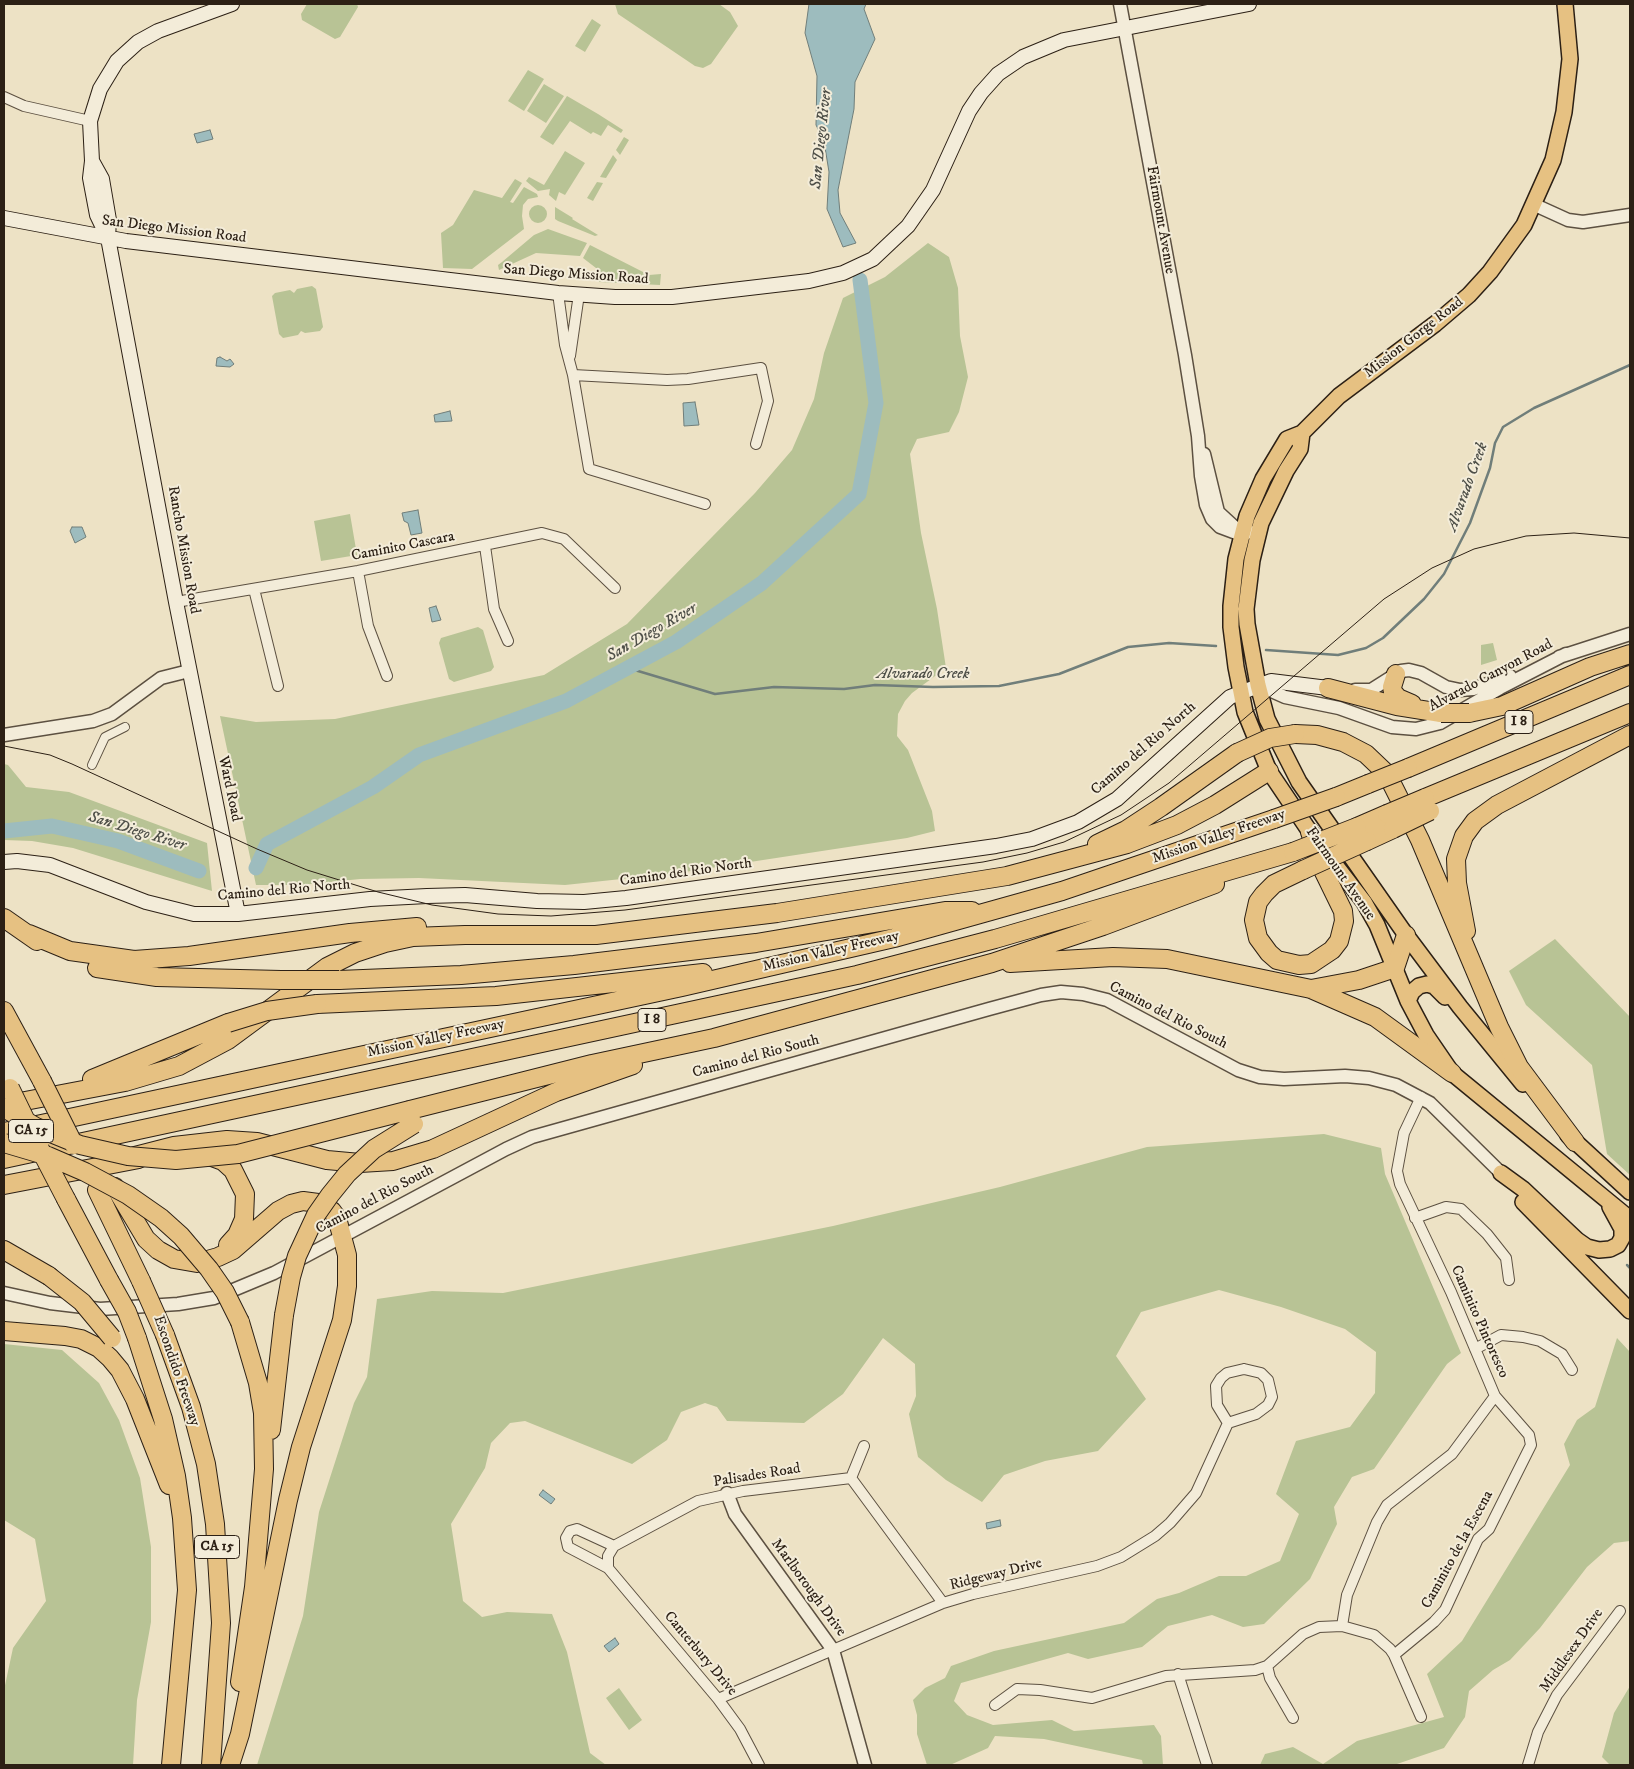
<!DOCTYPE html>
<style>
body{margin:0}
#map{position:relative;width:1634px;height:1769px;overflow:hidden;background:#ede2c5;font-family:"IM FELL DW Pica",serif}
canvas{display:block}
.frame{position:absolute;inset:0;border:5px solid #2c2015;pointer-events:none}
</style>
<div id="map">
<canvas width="1634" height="1769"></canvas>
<div class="frame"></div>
</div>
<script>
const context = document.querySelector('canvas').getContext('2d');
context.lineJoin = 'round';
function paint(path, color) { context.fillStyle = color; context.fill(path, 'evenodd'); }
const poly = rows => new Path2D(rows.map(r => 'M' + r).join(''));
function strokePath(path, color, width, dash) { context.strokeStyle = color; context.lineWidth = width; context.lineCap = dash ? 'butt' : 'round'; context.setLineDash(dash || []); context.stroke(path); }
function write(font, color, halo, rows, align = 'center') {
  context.font = font + ' "IM FELL DW Pica",serif'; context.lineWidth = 4; context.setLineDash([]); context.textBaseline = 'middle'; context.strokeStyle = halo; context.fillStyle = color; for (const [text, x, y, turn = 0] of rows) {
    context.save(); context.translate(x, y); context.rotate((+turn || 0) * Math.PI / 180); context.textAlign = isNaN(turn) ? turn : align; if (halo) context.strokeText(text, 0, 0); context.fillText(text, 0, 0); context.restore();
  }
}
const green = poly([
 [307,4,357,4,358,7,340,37,335,39,302,20,301,14],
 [615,4,719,4,730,12,738,26,711,64,703,68,695,66,618,14],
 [592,19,601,25,585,52,575,46],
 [528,70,544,79,524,111,508,101],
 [544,84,564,96,546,123,527,111],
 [567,96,598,114,623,130,621,133,608,125,601,136,593,132,591,134,570,121,553,145,540,137],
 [624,137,629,140,620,155,616,150],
 [565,151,585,163,565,195,559,192,556,201,549,195,550,189,538,191,526,181,529,177,544,185],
 [613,155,617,160,606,178,600,177],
 [515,179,522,183,510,202,513,203,524,187,537,194,538,197,528,199,523,205,522,216,524,229,472,269,443,268,441,233,453,225,474,190,502,198],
 [597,182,603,183,593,201,587,198],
 '529 214a9 9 0 1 1 18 0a9 9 0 1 1-18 0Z',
 [555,207,573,218,572,219,598,235,595,236,558,221,555,219],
 [548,229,587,243,580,256,536,253,499,270,498,265,502,262,534,235],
 [928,243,949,257,958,288,960,336,968,377,959,412,949,432,917,439,910,454,921,533,937,609,946,668,912,693,905,701,898,714,897,736,908,750,932,811,935,831,907,838,678,873,565,885,419,878,360,879,301,885,256,885,220,716,256,722,335,719,544,675,627,624,755,493,792,450,814,399,824,353,843,298,885,277],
 [590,245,649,275,661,274,660,285,599,282,596,268,583,258],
 [312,286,316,289,323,327,320,331,305,333,301,331,298,335,283,338,279,334,272,296,275,293,290,290,294,293,297,289],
 [350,514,357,555,321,561,314,521],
 [478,627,483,630,494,667,491,671,454,682,449,679,439,643,441,638],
 [1493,643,1497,660,1481,665,1481,645],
 [4,764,8,765,26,787,69,792,207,843,212,891,73,848,32,841,4,840],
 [1555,939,1630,1017,1630,1175,1607,1154,1592,1065,1526,1005,1509,971],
 [1324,1134,1381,1148,1385,1174,1461,1353,1447,1364,1374,1469,1352,1477,1334,1507,1337,1524,1310,1579,1264,1624,1243,1627,1212,1615,1168,1626,1142,1647,1088,1659,1068,1653,961,1683,954,1701,967,1715,993,1725,1052,1720,1074,1731,1154,1725,1161,1736,1163,1765,1143,1765,1142,1760,1044,1739,995,1736,988,1748,950,1765,927,1765,917,1734,917,1715,913,1700,925,1688,945,1678,951,1666,994,1651,1124,1623,1157,1599,1179,1593,1219,1576,1246,1576,1280,1561,1299,1514,1276,1494,1296,1441,1350,1427,1375,1393,1376,1352,1345,1329,1281,1307,1219,1290,1141,1312,1116,1356,1146,1399,1098,1451,1045,1461,1004,1475,982,1502,946,1480,918,1457,909,1414,916,1396,915,1364,883,1338,843,1394,804,1423,727,1421,717,1407,705,1403,681,1412,667,1440,632,1464,525,1421,510,1423,491,1443,485,1468,451,1524,463,1601,482,1617,507,1612,552,1614,567,1652,590,1753,606,1765,257,1765,303,1616,319,1512,354,1403,367,1377,377,1299,432,1291,503,1293,833,1226,1000,1187,1147,1147],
 [1617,1338,1630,1352,1630,1541,1614,1543,1587,1567,1540,1628,1510,1660,1493,1670,1469,1691,1465,1717,1444,1748,1394,1765,1260,1765,1265,1754,1293,1747,1323,1764,1357,1741,1444,1717,1427,1674,1462,1641,1570,1465,1564,1444,1577,1420,1595,1407],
 [4,1344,62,1350,99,1383,119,1420,140,1478,151,1547,151,1622,137,1700,133,1765,4,1765,4,1690,13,1648,46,1601,35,1539,4,1520],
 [1630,1686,1630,1765,1610,1765,1602,1757,1614,1713],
 [619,1688,642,1720,629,1730,606,1698]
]);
const water = poly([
 [809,4,866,4,864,9,875,39,855,82,854,109,838,190,840,213,856,243,843,247,827,209,829,172,824,141,816,125,817,76,805,33,809,4],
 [210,130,213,139,197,143,194,134,210,130],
 [220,357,227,361,230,359,234,364,230,367,216,366,217,358,220,357],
 [695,402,699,425,684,426,683,403,695,402],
 [450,411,452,421,435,422,434,415,450,411],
 [418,510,422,533,411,535,408,523,404,521,402,513,418,510],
 [72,527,82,527,86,537,75,543,70,531,72,527],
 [436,606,441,620,432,622,429,608,436,606],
 [543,1490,555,1499,551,1504,539,1495,543,1490],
 [1000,1520,1001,1526,987,1529,986,1523,1000,1520],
 [615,1638,619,1644,609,1652,604,1646,615,1638]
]);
const stream = poly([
 [1266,650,1338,655,1366,648,1383,638,1424,599,1444,574,1470,523,1490,468,1495,443,1503,427,1534,408,1630,365],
 [628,668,715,694,774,687,844,689,875,685,933,687,999,686,1059,674,1128,647,1169,643,1216,646],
 [1627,1265,1630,1268]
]);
const river = poly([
 [4,831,52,826,118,841,199,871],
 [256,868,267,844,373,787,419,755,566,701,676,642,762,583,859,494,876,403,860,280]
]);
const pedestrian = poly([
 [92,765,105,737,125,727]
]);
const minor = poly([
 [4,97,24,106,90,121],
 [558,293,565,345,573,375,589,469,705,504],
 [570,356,579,294],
 [573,375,667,380,688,379,761,368,768,401,756,444],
 [485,546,494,609,508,641],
 [358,571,368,626,387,676],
 [254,589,278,686],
 [176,602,358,571,542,533,564,539,615,588],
 [1415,1218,1446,1207,1461,1209,1487,1234,1506,1258,1509,1280],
 [1475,1349,1501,1335,1523,1337,1540,1341,1562,1354,1572,1370],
 [1244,1369,1261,1373,1268,1380,1272,1397,1268,1405,1256,1414,1228,1423,1217,1405,1216,1386,1221,1378,1227,1373,1244,1369],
 [851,1478,943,1603],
 [851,1478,864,1446],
 [614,1546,577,1529,570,1531,566,1538,568,1547,608,1568,718,1699,740,1729,759,1765],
 [608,1568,608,1556,614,1546,698,1501,743,1491,851,1478],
 [1342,1626,1347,1595,1377,1522,1387,1505,1452,1454,1495,1396],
 [1394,1655,1421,1717],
 [1267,1666,1270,1678,1293,1718],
 [1178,1674,1207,1765],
 [718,1699,943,1603,973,1594,1097,1566,1121,1557,1155,1536,1170,1523,1196,1493,1228,1423],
 [995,1705,1017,1689,1040,1690,1092,1698,1166,1676,1255,1670,1267,1666,1303,1634,1319,1627,1342,1626,1374,1635,1390,1649,1394,1655,1434,1622,1445,1610,1478,1539,1489,1529,1531,1445,1529,1435,1495,1396,1451,1292,1400,1184,1397,1171,1404,1133,1421,1097],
 [1528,1765,1538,1732,1557,1695,1620,1611]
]);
const tertiary = poly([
 [1120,4,1185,355,1198,436,1201,476,1206,505,1212,519,1220,527,1236,533,1259,532],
 [1535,205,1568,220,1583,222,1630,215],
 [1204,454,1218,512,1242,534],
 [1559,657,1630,634],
 [1258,685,1285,697,1339,708,1392,727,1416,729,1440,723,1500,688,1566,654],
 [1355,690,1371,690,1401,671,1409,670,1421,673,1446,687,1460,690,1473,689,1510,676],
 [4,735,93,721,112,714,161,678,189,671],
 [4,1293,50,1303,100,1309,178,1304,214,1298,274,1273,506,1149,532,1137,989,1009,1041,995,1061,992,1083,994,1107,1000,1238,1070,1260,1077,1284,1079,1345,1076,1369,1078,1396,1085,1430,1103,1501,1173],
 [727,1493,735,1514,833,1650,865,1765]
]);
const secondary = poly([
 [92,161,102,179,109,220,108,238,97,215,90,178,92,161,90,121,100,89,117,61,138,42,158,31,232,4],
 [4,218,126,241,558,293,615,297,672,297,809,281,843,273,873,259,908,226,933,190,969,111,981,93,998,74,1023,57,1064,40,1249,4],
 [108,238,176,602,238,914],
 [4,862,17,861,50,865,146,902,194,914,238,914,370,899,427,896,465,895,537,901,584,902,626,898,996,846,1032,839,1078,822,1117,799,1230,697,1271,681,1328,688]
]);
const primary = poly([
 [1565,4,1570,59,1564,112,1553,160,1524,225,1490,272,1469,295,1435,324,1339,396,1302,433,1287,439,1263,479,1247,516,1236,559,1231,606,1231,627,1236,667,1245,712,1269,771,1310,832,1364,902,1377,925,1408,1001,1426,1035,1452,1073,1630,1219],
 [1302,433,1300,449,1286,471,1261,523,1252,560,1246,609,1247,624,1258,685,1267,719,1299,782,1406,935,1460,1007,1523,1084],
 [1408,1001,1412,992,1419,986,1427,984,1434,986,1445,997],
 [1568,1135,1630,1192],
 [1501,1173,1523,1189,1577,1240,1587,1247,1599,1250,1610,1249,1618,1245,1622,1238,1622,1229,1610,1207],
 [1523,1202,1630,1311]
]);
const motorway = poly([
 [1396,674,1392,687,1393,692,1398,698,1412,704],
 [1328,688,1397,706,1441,713],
 [1469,713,1502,706,1590,667,1630,654],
 [1295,734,1317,735,1343,742,1366,754,1387,774,1420,840,1499,1027,1519,1067,1575,1142],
 [1408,768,1630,675],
 [1336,797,1368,784],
 [1425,798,1630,713],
 [1357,827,1387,814],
 [1367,841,1393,829],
 [1097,844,1126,830,1161,807,1237,753],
 [1303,870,1274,884,1264,894,1258,902,1254,920,1258,938,1269,953,1277,960,1299,965,1311,964,1332,950,1339,941,1344,921,1343,911,1322,868,1310,832],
 [4,918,37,941],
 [1466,931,1457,883,1456,859,1464,836,1475,821,1497,805,1630,735],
 [29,934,70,951,134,960,189,956,350,933,417,927],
 [1010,963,1113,957,1167,959,1311,989,1375,1017,1452,1073],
 [97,968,157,977,281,980],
 [339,980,461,975,574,965,756,943,945,911,972,911],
 [1311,989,1359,980,1395,968,1406,935],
 [317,1004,496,996,703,973],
 [4,1011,42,1081],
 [92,1079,228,1023],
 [4,1105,125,1082,179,1066,228,1040,327,967,355,953,385,943,413,937,465,935,596,935,777,913,1007,876,1127,844,1177,825,1215,805,1269,771],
 [410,1110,592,1064,714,1038,992,963,1103,926,1215,884],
 [4,1132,682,987,894,938,1062,891,1274,819],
 [204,1154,223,1161,233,1170,245,1194,244,1219,237,1235,228,1245],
 [135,1156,174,1146,227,1140,257,1142,327,1160,360,1163,393,1161,433,1149,556,1092,633,1065],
 [4,1159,857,975,995,939,1293,852],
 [4,1185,139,1159],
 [115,1187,146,1239,158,1250,174,1259,197,1263,218,1257,233,1250,278,1211,291,1204,303,1201,318,1203,332,1211,337,1218,347,1255,347,1286,342,1320,301,1447,288,1500,240,1734,230,1765],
 [97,1190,141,1281],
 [66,1199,109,1280],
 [4,1250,49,1276],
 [240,1322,258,1383,263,1413,264,1469,254,1587,240,1682],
 [4,1331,65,1336,81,1339,99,1348,110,1358,120,1370,135,1399,169,1485],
 [165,1335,191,1407,206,1464,215,1524,221,1623,211,1765],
 [137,1338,163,1419,176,1476,182,1518,187,1590,171,1765],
 [271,1430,284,1315]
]);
const tram = poly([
 [4,746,50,755,72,764,257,849,307,870,378,892,432,905,498,914,551,916,625,910,983,862,1027,853,1064,842,1121,815,1169,783,1384,599,1432,568,1474,549,1526,536,1574,533,1630,538]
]);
const motorwayBridge = poly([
 [1441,713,1469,713],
 [1237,753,1270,738,1295,734],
 [1368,784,1408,768],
 [1387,814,1425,798],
 [1274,819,1336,797],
 [1393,829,1430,811],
 [1293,852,1357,827],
 [1303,870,1367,841],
 [281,980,339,980],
 [228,1023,267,1011,317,1004],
 [42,1081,74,1145],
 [10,1088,26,1121],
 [4,1108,36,1127,80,1145,128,1156,176,1160,238,1154,410,1110],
 [4,1143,48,1156,85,1172,128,1195,161,1218,181,1236,209,1269,225,1292,240,1322],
 [40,1149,66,1199],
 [49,1276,82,1302,112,1338],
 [109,1280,127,1312,137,1338],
 [141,1281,165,1335],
 [284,1315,291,1277,297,1256,316,1215,330,1195,347,1174,374,1149,414,1124]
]);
const shields = [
 [1519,722,28],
 [652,1020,28],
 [31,1131,45],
 [217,1547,45]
];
const shieldNames = [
 ["I 8",1519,722],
 ["I 8",652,1020],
 ["CA 15",31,1131],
 ["CA 15",217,1547]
];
const streetNames = [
 ["Fairmount Avenue",1160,220,80],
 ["San Diego Mission Road",174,230,7],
 ["San Diego Mission Road",576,275,4],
 ["Mission Gorge Road",1414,338,-38],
 ["Caminito Cascara",403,547,-11],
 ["Rancho Mission Road",183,550,80],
 ["Alvarado Canyon Road",1491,676,-28],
 ["Camino del Rio North",1144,749,-41],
 ["Ward Road",229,789,78],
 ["Mission Valley Freeway",1219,837,-19],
 ["Camino del Rio North",686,873,-8],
 ["Fairmount Avenue",1340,874,55],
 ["Camino del Rio North",284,891,-5],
 ["Mission Valley Freeway",831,952,-13],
 ["Camino del Rio South",1168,1016,27],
 ["Mission Valley Freeway",436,1039,-12],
 ["Camino del Rio South",756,1057,-15],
 ["Camino del Rio South",375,1200,-28],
 ["Caminito Pintoresco",1479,1322,66],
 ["Escondido Freeway",176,1371,71],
 ["Palisades Road",757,1476,-9],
 ["Caminito de la Escena",1458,1550,-61],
 ["Ridgeway Drive",996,1575,-14],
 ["Marlborough Drive",808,1588,54],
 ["Middlesex Drive",1572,1651,-55],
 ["Canterbury Drive",700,1654,50]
];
const waterNames = [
 ["San Diego River",822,139,-84],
 ["Alvarado Creek",1468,487,-70],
 ["San Diego River",652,633,-30],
 ["Alvarado Creek",923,675],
 ["San Diego River",137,832,17]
];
paint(green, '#b8c395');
paint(water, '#9dbcbe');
strokePath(water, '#707e7a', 1);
strokePath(stream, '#707e7a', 2.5);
strokePath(river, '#9dbcbe', 15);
strokePath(pedestrian, '#5c5041', 10);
strokePath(minor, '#5c5041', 12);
strokePath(tertiary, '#5c5041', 15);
strokePath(secondary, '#2c2015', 16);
strokePath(primary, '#2c2015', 18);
strokePath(motorway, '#2c2015', 20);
strokePath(pedestrian, '#f3ecd9', 8);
strokePath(minor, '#f3ecd9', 10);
strokePath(tertiary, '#f3ecd9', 12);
strokePath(secondary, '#f3ecd9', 14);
strokePath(primary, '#e6c182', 15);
strokePath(motorway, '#e6c182', 18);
strokePath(tram, '#2c2015', 1);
strokePath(motorwayBridge, '#2c2015', 20, []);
strokePath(motorwayBridge, '#e6c182', 18);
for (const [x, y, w] of shields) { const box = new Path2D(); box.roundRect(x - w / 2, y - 11.5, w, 23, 4); context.fillStyle = '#f3ecd9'; context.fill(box); strokePath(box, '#2c2015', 1); }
write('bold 14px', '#2c2015', null, shieldNames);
write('15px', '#2c2015', '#f3ecd9', streetNames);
write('italic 16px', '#4e4f48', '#f3ecd9', waterNames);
</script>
